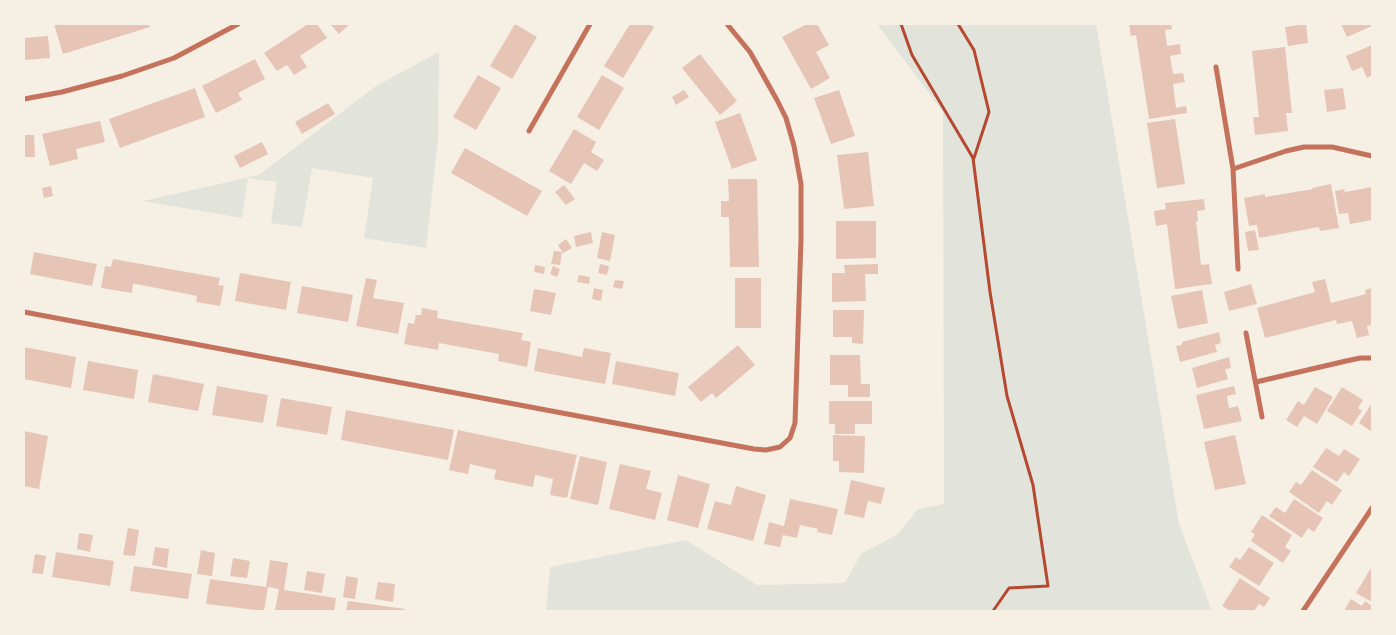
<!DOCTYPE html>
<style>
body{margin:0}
#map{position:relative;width:1396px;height:635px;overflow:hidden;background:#f6efe4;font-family:Arial,sans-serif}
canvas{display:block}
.frame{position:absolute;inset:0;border:25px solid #f6efe4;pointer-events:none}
</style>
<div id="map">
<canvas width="1396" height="635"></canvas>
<div class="frame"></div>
</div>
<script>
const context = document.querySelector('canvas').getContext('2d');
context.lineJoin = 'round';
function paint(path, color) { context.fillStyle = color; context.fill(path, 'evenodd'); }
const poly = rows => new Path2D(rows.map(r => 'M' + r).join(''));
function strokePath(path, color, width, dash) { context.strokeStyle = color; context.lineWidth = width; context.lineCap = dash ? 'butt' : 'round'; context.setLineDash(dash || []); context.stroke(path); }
const green = poly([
 [877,24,1096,24,1179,524,1212,611,546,611,550,567,686,540,757,585,845,583,861,554,898,534,918,509,944,504,943,112],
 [439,52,438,138,426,248,364,238,373,178,312,168,302,227,271,223,277,182,248,178,242,218,143,201,259,175,376,86]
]);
const building = poly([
 [54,24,149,24,150,27,63,54],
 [308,24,317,24,327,38,300,56,307,67,294,75,287,65,277,71,264,53],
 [330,24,350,24,339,34],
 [515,24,537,37,512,79,490,66],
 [630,24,649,24,654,27,623,78,604,66],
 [807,24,817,24,829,45,816,52,830,78,811,89,782,37],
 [1129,24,1171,24,1172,29,1165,30,1167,46,1180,44,1181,54,1170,56,1173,74,1183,73,1185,82,1173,84,1176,108,1186,106,1187,113,1149,119,1136,35,1131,36],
 [1306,24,1308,43,1288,46,1285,27],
 [1341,24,1372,24,1372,26,1347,37],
 [48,36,50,58,24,60,24,38],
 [1372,45,1372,75,1367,78,1362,67,1352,71,1346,56],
 [1285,47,1292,113,1286,113,1288,131,1255,135,1253,117,1259,117,1252,51],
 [700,54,737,101,720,115,682,68],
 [255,59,265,79,238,93,242,100,216,113,202,86],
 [478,75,501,88,476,130,453,117],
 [602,75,624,88,599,130,577,117],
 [195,88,205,117,120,148,109,119],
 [1343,88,1346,109,1327,112,1324,90],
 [684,90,689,97,676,105,672,97],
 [839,90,855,136,831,144,814,98],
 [328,103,335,114,302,134,295,122],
 [740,113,757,160,732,169,715,122],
 [1175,119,1185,184,1157,188,1147,123],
 [100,121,105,142,76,149,78,159,50,166,42,134],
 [574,129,596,142,591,152,604,160,597,171,584,163,571,184,549,171],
 [24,135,34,135,35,157,24,157],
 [262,142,268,154,240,168,234,156],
 [465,148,542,191,527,216,451,173],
 [868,152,874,206,844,209,837,155],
 [728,179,757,179,759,267,730,267,729,217,721,217,721,201,729,201],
 [1331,184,1339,228,1320,231,1319,227,1259,238,1257,225,1249,226,1244,198,1265,194,1265,197,1313,189,1312,188],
 [564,185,575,199,566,205,555,192],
 [51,186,53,196,44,198,42,188],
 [1372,187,1372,220,1350,224,1348,213,1339,214,1335,191,1344,189,1345,192],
 [1204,199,1205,210,1197,211,1198,221,1196,221,1201,265,1209,264,1212,284,1175,289,1167,224,1156,226,1154,211,1166,209,1165,203],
 [836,221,876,221,876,258,836,259],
 [1255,230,1259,250,1248,251,1245,232],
 [591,232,593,243,576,247,574,236],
 [602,232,615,235,610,261,597,258],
 [566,239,572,248,563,253,558,245],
 [554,251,562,252,560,265,551,264],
 [34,252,97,264,92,286,30,274],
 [113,259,220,278,218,285,224,286,220,306,196,302,197,296,136,284,133,284,132,293,101,288,105,266,111,267],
 [600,264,609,266,607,275,598,273],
 [878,264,878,274,865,274,866,301,832,302,832,273,845,273,844,265],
 [535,265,545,267,544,274,534,272],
 [553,266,560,269,557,277,550,274],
 [240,273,291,282,286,310,235,301],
 [579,275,590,277,589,284,577,282],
 [366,278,377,280,373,298,404,303,398,334,356,326],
 [735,278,761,278,761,328,735,328],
 [1325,279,1331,303,1366,294,1365,290,1372,288,1372,325,1367,326,1369,335,1357,338,1352,321,1337,324,1336,320,1265,338,1257,308,1315,292,1312,282],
 [615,280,624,281,622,289,613,287],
 [1251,284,1257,304,1229,311,1224,292],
 [302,286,353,295,348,322,297,313],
 [594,288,603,290,601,301,592,299],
 [534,289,556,293,551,315,530,311],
 [1202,290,1208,323,1178,329,1171,296],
 [422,308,438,311,437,318,523,333,521,340,531,342,527,367,498,361,499,354,439,343,438,350,404,344,408,323,414,324,416,315,421,315],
 [833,310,864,310,863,344,852,343,852,337,833,337],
 [1219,332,1221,343,1215,345,1217,352,1180,362,1176,346,1182,345,1182,342],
 [738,345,755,365,716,398,712,393,701,402,688,387],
 [24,347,76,357,71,388,24,379],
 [538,348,582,357,584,348,611,353,605,384,534,371],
 [830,355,860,355,861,384,870,384,870,397,848,397,848,385,830,385],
 [1229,357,1231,368,1225,369,1228,379,1197,388,1192,368],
 [88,361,138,370,134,399,83,390],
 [616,361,679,373,675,396,612,384],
 [153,374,204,384,198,411,148,402],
 [217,386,268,395,263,423,212,415],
 [1234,386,1236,394,1227,396,1228,403,1229,408,1238,406,1242,421,1204,429,1196,395],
 [1315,387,1333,397,1317,424,1304,416,1297,427,1286,420,1298,401,1304,405],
 [1342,387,1363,400,1358,408,1362,411,1352,426,1327,411],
 [281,398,332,407,327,435,276,426],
 [829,401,872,401,872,424,855,424,855,434,835,434,835,424,829,424],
 [1372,403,1372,432,1359,423],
 [346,410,454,430,448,460,341,440],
 [458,430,577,455,567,498,550,495,553,479,535,475,533,487,494,479,496,470,470,464,468,474,449,470],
 [24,431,48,436,39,489,24,486],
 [833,435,865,436,864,473,839,472,839,461,833,461],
 [1235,435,1246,484,1215,490,1204,442],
 [1326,448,1339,456,1344,449,1360,459,1349,476,1344,472,1337,482,1313,467],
 [580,456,607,462,598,505,570,499],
 [620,464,651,471,646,489,662,493,655,520,609,509],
 [1312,470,1342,490,1332,505,1327,501,1319,513,1289,492,1296,482,1301,485],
 [678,475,710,484,698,528,667,520],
 [851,480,885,488,881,504,868,501,864,518,844,514],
 [736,486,766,495,753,541,707,529,715,501,731,505],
 [790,499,838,509,832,535,817,532,818,529,800,525,797,538,783,535,780,547,764,544,769,522,784,526],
 [1294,499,1323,518,1314,532,1308,528,1302,538,1269,516,1276,507,1285,513],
 [1262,515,1292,535,1285,547,1291,551,1283,563,1251,541,1255,534,1251,532],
 [128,528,139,530,135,556,123,555],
 [79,533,93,535,90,552,77,549],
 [155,547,169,549,167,568,152,565],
 [1249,547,1274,563,1259,586,1229,567,1236,557,1240,560],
 [201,550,215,553,212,576,197,574],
 [56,552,114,561,110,586,52,577],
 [35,554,46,556,43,574,32,573],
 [233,558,250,561,247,578,230,576],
 [270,560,288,563,284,590,336,598,334,611,275,611,279,589,268,587,264,611,206,604,210,579,266,587],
 [134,566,192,574,188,599,130,591],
 [1371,568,1372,569,1372,602,1356,593],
 [307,571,325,574,322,593,304,590],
 [346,576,358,578,355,599,343,597],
 [1240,578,1270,598,1264,607,1259,604,1254,611,1230,611,1222,606],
 [378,582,395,584,393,602,375,599],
 [1351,599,1362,606,1365,601,1372,606,1372,611,1344,611],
 [348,601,405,609,405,611,346,611]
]);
const path = poly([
 [901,24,912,55,973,158,990,292,1007,396,1033,485,1048,586,1009,588,993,611],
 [958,24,974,50,989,112,974,158]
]);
const minor = poly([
 [1216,67,1233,169,1286,151,1304,147,1332,147,1372,156],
 [24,99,62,92,122,76,174,58,238,24],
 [529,131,590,24],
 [1233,169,1238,269],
 [24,312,754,449,766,450,780,447,790,438,795,423,801,239,801,184,794,146,786,118,777,100,750,52,727,24],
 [1246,333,1262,417],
 [1256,382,1346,361,1360,358,1372,358],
 [1303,611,1372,508]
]);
paint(green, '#e2e4dc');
paint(building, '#e6c5b7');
strokePath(path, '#b5482f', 3);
strokePath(minor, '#c5725c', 5);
</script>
